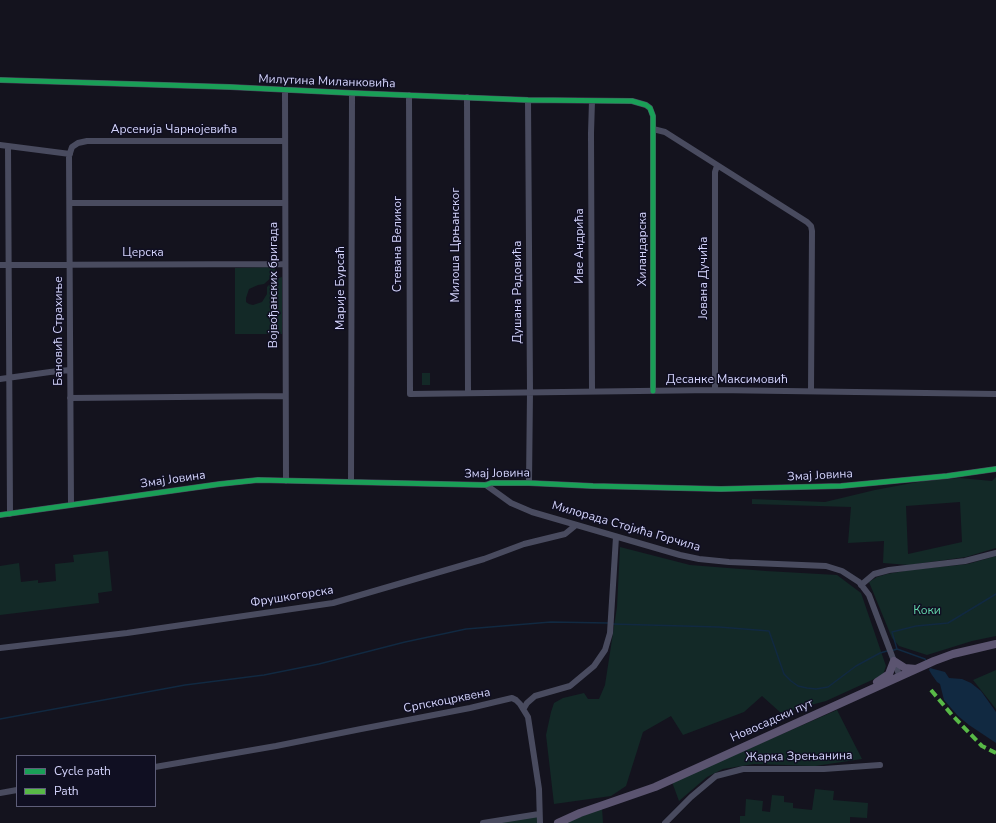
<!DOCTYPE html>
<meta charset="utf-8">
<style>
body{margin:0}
#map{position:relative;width:996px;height:823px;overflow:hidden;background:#14131e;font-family:"Nunito Sans",sans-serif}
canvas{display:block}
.legend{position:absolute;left:16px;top:755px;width:140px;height:52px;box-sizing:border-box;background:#100f22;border:1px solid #5e5e79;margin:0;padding:5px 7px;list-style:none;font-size:12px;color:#d4d4fc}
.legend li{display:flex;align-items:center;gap:8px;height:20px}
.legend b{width:20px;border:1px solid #5e5e79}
</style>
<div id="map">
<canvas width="996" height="823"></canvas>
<ul class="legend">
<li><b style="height:5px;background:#1a9f57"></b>Cycle path</li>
<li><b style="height:5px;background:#58b947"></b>Path</li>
</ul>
</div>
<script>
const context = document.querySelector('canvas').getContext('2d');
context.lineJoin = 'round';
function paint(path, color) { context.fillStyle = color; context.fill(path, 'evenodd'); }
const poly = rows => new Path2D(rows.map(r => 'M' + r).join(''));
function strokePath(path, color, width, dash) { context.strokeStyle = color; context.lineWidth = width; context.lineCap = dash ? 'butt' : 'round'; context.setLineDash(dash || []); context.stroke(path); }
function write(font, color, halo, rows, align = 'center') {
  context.font = font + ' "Nunito Sans",sans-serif'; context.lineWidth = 3; context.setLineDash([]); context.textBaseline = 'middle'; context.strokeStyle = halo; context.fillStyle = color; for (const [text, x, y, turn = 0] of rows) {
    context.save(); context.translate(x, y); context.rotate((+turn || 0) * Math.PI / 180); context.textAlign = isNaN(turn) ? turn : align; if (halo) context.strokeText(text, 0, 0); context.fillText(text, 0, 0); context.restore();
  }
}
const green = poly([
 [276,267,273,276,264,284,258,285,249,289,246,298,246,302,249,304,253,305,262,302,267,294,267,287,275,279,282,277,282,334,235,334,235,268],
 [422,373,430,373,430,385,422,385],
 [996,477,996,548,966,557,909,565,883,563,884,541,848,543,851,507,752,504,752,499,825,502,875,490,923,481,960,478,992,481],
 [960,502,962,542,908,554,906,506],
 [620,547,690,565,766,571,837,575,861,593,886,666,883,675,826,701,781,713,762,696,744,712,683,735,671,716,643,732,626,786,611,796,554,804,546,735,551,712,554,703,563,698,584,693,588,699,599,699,605,685,617,607],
 [108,551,112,591,98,593,99,603,0,615,0,566,19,563,21,582,38,580,38,583,56,581,55,564,74,562,73,555],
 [996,556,996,636,972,641,927,655,899,646,892,638,869,582,877,577,887,574,910,570,968,564],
 [996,670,996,709,973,680],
 [837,710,862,759,815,766,754,764,723,769,707,777,679,801,672,782],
 [815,789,834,791,833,800,868,803,867,818,850,817,850,823,740,823,740,816,745,816,746,799,763,801,762,811,770,812,772,795,784,796,784,802,793,803,793,808,812,810],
 [602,808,603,823,565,823],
 [539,814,540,823,483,823]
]);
const water = poly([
 [930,668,945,672,949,678,962,679,971,683,981,691,996,712,996,743,969,725,958,716,944,700,940,684,937,682,932,675,929,670]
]);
const stream = poly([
 [612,624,719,627,769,631,784,674,791,681,798,686,807,688,816,689,828,687,856,666,880,653,887,651],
 [897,649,892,632,916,626,948,623,996,594],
 [891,651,897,649,925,659,926,661],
 [0,719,185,685,264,675,319,664,405,642,466,629,551,622,608,623]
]);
const minor = poly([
 [0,80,230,87,352,93,528,100,632,101,646,105,650,108,653,116,653,391],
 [285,90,286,481],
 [409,95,410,394,715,390,996,394],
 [467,97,468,393],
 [528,100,530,392,529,483],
 [653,129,665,132,807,222,811,226,812,231,811,391],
 [0,145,70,154],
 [8,146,10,514],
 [70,203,285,203],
 [0,265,285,264],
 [0,379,50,372,70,370],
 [715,390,715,172,717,166],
 [592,391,591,133,592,101],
 [70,398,285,396],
 [351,482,352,93],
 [486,485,511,503,532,512,680,555,699,559,729,562,826,566,842,571,859,582,869,595,900,677],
 [71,505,69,156,72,147,78,143,87,141,285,141],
 [0,515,220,484,258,480,486,485,491,483,529,483,593,486,721,489,841,486,947,476,996,469],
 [861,585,874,574,889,570,965,561,996,553],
 [0,648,127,633,333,603,484,559,524,544,565,534,576,525],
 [524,708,527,703,535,696,570,686,594,666,605,650,610,633,616,537],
 [155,767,276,746,361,729,470,708,512,698,516,700,520,704,528,717,539,789,540,823],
 [0,793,17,790],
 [483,823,539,814],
 [665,823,691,797,716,776,743,769,824,769,880,765]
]);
const major = poly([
 [877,682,889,674,894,661,905,668,916,669],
 [558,823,580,813,655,787,934,661,953,654,996,644]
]);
const quiet = poly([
 [931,690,952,715,982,746,996,753]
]);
const cycleway = poly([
 [0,80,230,87,352,93,528,100,632,101,646,105,650,108,653,116,653,391],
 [0,515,220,484,258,480,486,485,491,483,529,483,593,486,721,489,841,486,947,476,996,469]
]);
const streetNames = [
 ["Милутина Миланковића",327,82,2],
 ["Арсенија Чарнојевића",174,130],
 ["Стевана Великог",398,244,-90],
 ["Милоша Црњанског",456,245,-90],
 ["Иве Андрића",580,246,-90],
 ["Хиландарска",643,249,-90],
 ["Церска",143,253],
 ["Јована Дучића",704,278,-90],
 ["Војвођанских бригада",274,285,-90],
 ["Марије Бурсаћ",341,288,-90],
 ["Душана Радовића",518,292,-90],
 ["Бановић Страхиње",59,331,-90],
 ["Десанке Максимовић",727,380],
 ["Змај Јовина",497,474,-1],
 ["Змај Јовина",820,476,-3],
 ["Змај Јовина",173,480,-8],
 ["Милорада Стојића Горчила",626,527,16],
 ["Фрушкогорска",292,597,-9],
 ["Српскоцрквена",447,701,-11],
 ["Новосадски пут",772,721,-24],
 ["Жарка Зрењанина",799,757,-1]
];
const parkNames = [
 ["Коки",927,611]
];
paint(green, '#132927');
paint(water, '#112941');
strokePath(stream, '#112941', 1.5);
strokePath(minor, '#494b5f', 6);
strokePath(major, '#5b5470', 8);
strokePath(quiet, '#58b947', 4, [8, 4]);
strokePath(cycleway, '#1a9f57', 5);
write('12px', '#d4d4fc', '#100f22', streetNames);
write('12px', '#64d8ac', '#100f22', parkNames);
</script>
